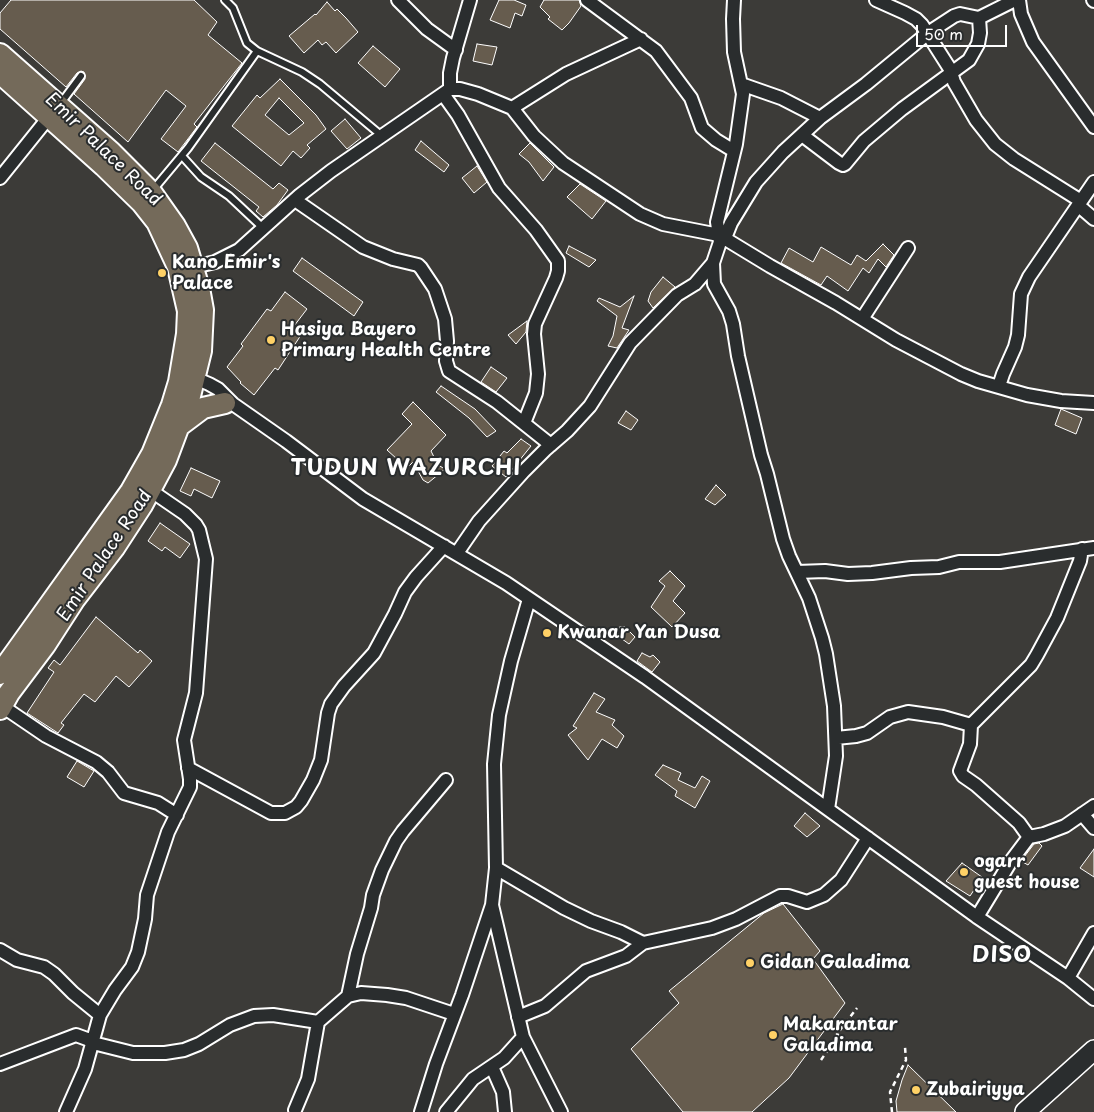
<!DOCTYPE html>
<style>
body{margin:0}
#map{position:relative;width:1094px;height:1112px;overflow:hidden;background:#3c3b38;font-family:"Playpen Sans",sans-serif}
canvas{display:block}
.scale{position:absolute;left:916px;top:25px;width:91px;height:22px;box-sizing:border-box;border:2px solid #fff;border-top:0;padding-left:6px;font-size:15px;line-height:18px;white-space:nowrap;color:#fff;-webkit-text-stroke:4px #2a2d2e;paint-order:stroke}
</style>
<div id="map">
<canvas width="1094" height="1112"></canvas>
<div class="scale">50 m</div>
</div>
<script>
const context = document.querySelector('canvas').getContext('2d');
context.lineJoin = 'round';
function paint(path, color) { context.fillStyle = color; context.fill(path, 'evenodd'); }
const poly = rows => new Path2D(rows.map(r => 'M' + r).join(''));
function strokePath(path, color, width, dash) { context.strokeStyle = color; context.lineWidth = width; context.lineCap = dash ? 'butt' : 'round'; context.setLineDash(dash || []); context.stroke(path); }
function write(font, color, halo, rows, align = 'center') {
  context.font = font + ' "Playpen Sans",sans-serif'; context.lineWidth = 4; context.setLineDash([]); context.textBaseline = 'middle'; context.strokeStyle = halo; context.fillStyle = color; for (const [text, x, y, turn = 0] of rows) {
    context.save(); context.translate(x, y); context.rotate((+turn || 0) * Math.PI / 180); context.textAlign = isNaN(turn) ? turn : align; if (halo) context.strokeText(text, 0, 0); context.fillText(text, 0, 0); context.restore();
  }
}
const building = poly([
 [11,0,194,0,217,22,208,35,242,63,194,124,197,127,178,152,161,139,186,106,166,90,128,142,74,94,85,79,84,72,81,71,77,73,66,87,0,29,0,13,11,0],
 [499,0,514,0,526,5,522,16,515,13,510,28,490,20,499,0],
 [544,0,579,0,581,6,569,23,562,30,548,19,550,17,540,7,544,0],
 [327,2,335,11,337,9,346,18,358,32,336,53,326,42,322,45,318,40,304,53,289,36,315,14,316,15,327,2],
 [477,44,497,47,492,65,473,61,477,44],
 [373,46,400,69,385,87,358,63,373,46],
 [280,79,316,115,326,129,307,145,310,148,301,158,293,151,281,166,232,126,257,95,260,98,280,79],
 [279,98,304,123,289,135,265,115,279,98],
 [345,119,361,138,347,149,331,131,345,119],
 [421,141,449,165,444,172,415,150,421,141],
 [215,143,273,189,279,183,288,190,277,205,263,217,256,211,259,207,201,161,215,143],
 [530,143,554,167,543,181,529,162,519,154,530,143],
 [477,166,487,182,474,193,462,178,477,166],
 [580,184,606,201,592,219,567,197,580,184],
 [883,244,894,255,886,267,878,259,869,273,863,268,848,291,827,276,821,285,781,263,789,248,813,262,821,247,851,265,857,255,866,261,883,244],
 [569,246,596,260,589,267,566,253,569,246],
 [302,258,363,302,354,316,293,271,302,258],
 [663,277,675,287,653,308,648,301,651,292,663,277],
 [285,292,307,309,294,326,301,335,278,370,275,368,254,395,240,383,241,382,227,367,243,346,241,344,267,309,271,311,285,292],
 [634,296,622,328,629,330,617,348,608,346,613,336,617,316,597,301,599,298,620,307,634,296],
 [527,321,526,332,516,344,508,335,527,321],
 [491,367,507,378,496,392,481,382,491,367],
 [441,386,475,409,496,431,487,437,469,418,436,392,441,386],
 [413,402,446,435,431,451,438,465,445,469,428,483,423,480,413,462,407,468,387,450,412,424,402,414,413,402],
 [1061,409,1082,418,1076,434,1055,425,1061,409],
 [626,411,638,420,631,430,618,423,626,411],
 [521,439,531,446,506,477,492,466,504,451,507,453,521,439],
 [191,468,220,481,212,498,194,489,191,496,180,491,191,468],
 [716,485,726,495,715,505,705,499,716,485],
 [160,523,190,544,180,558,165,547,162,551,148,541,160,523],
 [670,571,685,586,673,601,685,613,672,627,651,607,665,586,659,581,670,571],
 [96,617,138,653,140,650,152,661,129,687,116,676,95,702,84,694,61,723,64,725,58,733,27,713,54,672,48,668,54,660,60,665,96,617],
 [620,627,625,627,635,637,629,644,618,636,620,627],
 [642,653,650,657,653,655,660,662,652,672,637,661,642,653],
 [594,693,605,699,596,712,615,720,612,725,624,736,617,748,602,739,588,760,568,735,577,728,573,726,594,693],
 [77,761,94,771,84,787,67,777,77,761],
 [663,765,681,773,678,780,695,788,702,776,710,781,695,808,675,796,677,791,655,775,663,765],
 [805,813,820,826,807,837,794,826,805,813],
 [1039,843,1042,846,1028,865,1021,861,1034,844,1039,843],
 [1094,849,1094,877,1080,868,1094,849],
 [962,863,989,882,983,892,976,887,970,896,946,881,962,863],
 [783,904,820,951,813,959,845,1003,789,1078,752,1112,683,1112,631,1049,679,1003,669,991,764,913,783,904],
 [908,1065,956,1112,897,1112,896,1101,902,1080,908,1065]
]);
const path = poly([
 [821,1060,838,1035,837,1034,857,1008],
 [892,1112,890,1092,906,1060,905,1047]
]);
const lane = poly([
 [225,0,233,8,247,43,257,51,302,72,320,84,382,136],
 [61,103,81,76],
 [182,156,201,177,229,196,263,228],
 [153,190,188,148,257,51]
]);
const street = poly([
 [398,0,427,29,456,50],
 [587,0,656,51,691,98,702,128,716,140,734,151],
 [876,0,905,13,916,19,922,25,950,69,954,82,976,120,995,144,1014,159,1081,201],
 [1019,0,1021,14,1033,42,1094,127],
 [1093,0,1094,1],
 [741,84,781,98,820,118],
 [450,89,460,89,478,94,512,108,534,136,563,163,640,214,663,224,719,235,770,266,836,303,896,340,961,374,978,381,1027,395,1061,401,1094,403],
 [443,94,458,115,499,188,536,230,558,261,558,271,556,278,535,324,534,334,538,374,536,393,524,423],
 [512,108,566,74,641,39],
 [802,135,839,163,843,165,845,164,864,141,902,109,969,60,978,44,980,33,979,18],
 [0,178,53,112],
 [295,200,363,247,393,259,418,265,421,268,435,289,445,319,447,341,446,361,449,371,497,402,551,445],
 [1079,206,1094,219],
 [725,238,731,223,756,182,783,152,820,118,866,84,928,33,954,16,960,14,979,18,1015,0],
 [713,263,714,284,729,311,733,324,738,356,761,455,767,474,783,539,789,556,809,598,822,638,826,654,834,706,836,756,828,809],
 [194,267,215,262,239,250,300,195,331,171,450,89,450,73,453,58,470,0],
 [862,319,908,248],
 [190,376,209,384,218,389,233,404,286,441,363,499,506,583,645,677,977,917,1068,978,1094,999],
 [999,386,1003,374,1015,347,1018,335,1021,294,1029,277,1094,182],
 [457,553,479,521,524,471,545,450,567,431,590,406,630,343,677,295,695,284,713,263,720,242,717,222,736,144,743,94,734,52,733,19,734,0],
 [797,572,825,571,848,574,872,573,911,568,939,567,959,562,1000,562,1094,548],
 [2,706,46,736,96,762,108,772,124,793,158,803,177,815],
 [836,738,856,736,867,733,890,717,908,712,943,717,971,725],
 [188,768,271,813,285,813,296,807,301,801,313,780,321,760,328,713,331,704,344,686,374,653,395,614,405,592,416,577,444,546],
 [1082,814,1094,828],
 [1029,837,1019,823,976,785,963,776,960,771,970,744,971,725,1031,665,1037,655,1057,618,1080,561,1082,549],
 [496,868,564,908,591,921,621,932,643,943],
 [492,905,523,1037,561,1112],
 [977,917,1011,861,1029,837,1044,834,1065,826,1094,806],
 [0,950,17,960,44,967,54,974,73,993,100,1015],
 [1068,978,1094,933],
 [348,996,357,954,371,908,373,895,382,870,396,841,403,831,446,780],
 [518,1017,545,1006,586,971,626,956,643,943,712,928,736,919,780,896,788,896,807,902,824,895,841,880,868,838],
 [0,1064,76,1035,87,1039,93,1043,133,1053,165,1053,184,1050,199,1044,230,1025,254,1016,273,1015,318,1022],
 [492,1067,503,1092,505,1112],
 [295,1110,308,1079,318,1022,348,996,361,993,387,995,406,998,454,1014],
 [66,1112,85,1069,100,1015,115,990,132,967,138,952,145,919,147,895,168,832,190,787,190,779,184,740,196,693,206,559,199,530,196,525,185,514,150,490],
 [421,1112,436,1064,462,995,492,905,496,868,494,764,499,715,511,661,529,599],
 [446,1112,473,1079,504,1058,523,1037]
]);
const secondary = poly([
 [1025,1112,1094,1050]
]);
const primary = poly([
 [0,54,111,152,151,192,175,226,187,248,199,288,203,310,201,351,190,396,166,460,142,505,114,548,74,600,45,645,9,693,0,709],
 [0,73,104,166,142,203,157,222,178,267,188,311,187,334,179,382,172,405,152,454,131,491,0,674],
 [179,426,203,408,225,403]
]);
const markers = [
 [162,273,5,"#ffd166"],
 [271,340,5,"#ffd166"],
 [547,633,5,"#ffd166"],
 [964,872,5,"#ffd166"],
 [750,963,5,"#ffd166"],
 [773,1035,5,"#ffd166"],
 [916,1090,5,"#ffd166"]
];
const streetNames = [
 ["Emir Palace Road",103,150,44],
 ["Emir Palace Road",105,556,-56]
];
const poiNames = [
 ["Kano Emir's",172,263],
 ["Palace",172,284],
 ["Hasiya Bayero",281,330],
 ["Primary Health Centre",281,351],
 ["Kwanar Yan Dusa",557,633],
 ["ogarr",974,862],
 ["guest house",974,883],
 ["Gidan Galadima",760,963],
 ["Makarantar",783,1025],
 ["Galadima",783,1046],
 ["Zubairiyya",926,1090]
];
const districtNames = [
 ["TUDUN WAZURCHI",406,469],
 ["DISO",1002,956]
];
paint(building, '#665c4e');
strokePath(building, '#fff', 1);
strokePath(lane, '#fff', 10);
strokePath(street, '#fff', 16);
strokePath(secondary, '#fff', 22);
strokePath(primary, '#fff', 24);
strokePath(path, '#fff', 2.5, [5, 4]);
strokePath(lane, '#2a2d2e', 6);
strokePath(street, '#2a2d2e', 12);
strokePath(secondary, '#2a2d2e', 19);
strokePath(primary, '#746a5a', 20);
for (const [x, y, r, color] of markers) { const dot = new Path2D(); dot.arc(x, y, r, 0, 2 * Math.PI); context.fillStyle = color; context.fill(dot); strokePath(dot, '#2a2d2e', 2); }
write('18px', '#fff', '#2a2d2e', streetNames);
write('bold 18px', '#fff', '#2a2d2e', poiNames, 'left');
context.letterSpacing = '1px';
write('bold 22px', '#fff', '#2a2d2e', districtNames);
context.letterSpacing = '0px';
</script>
